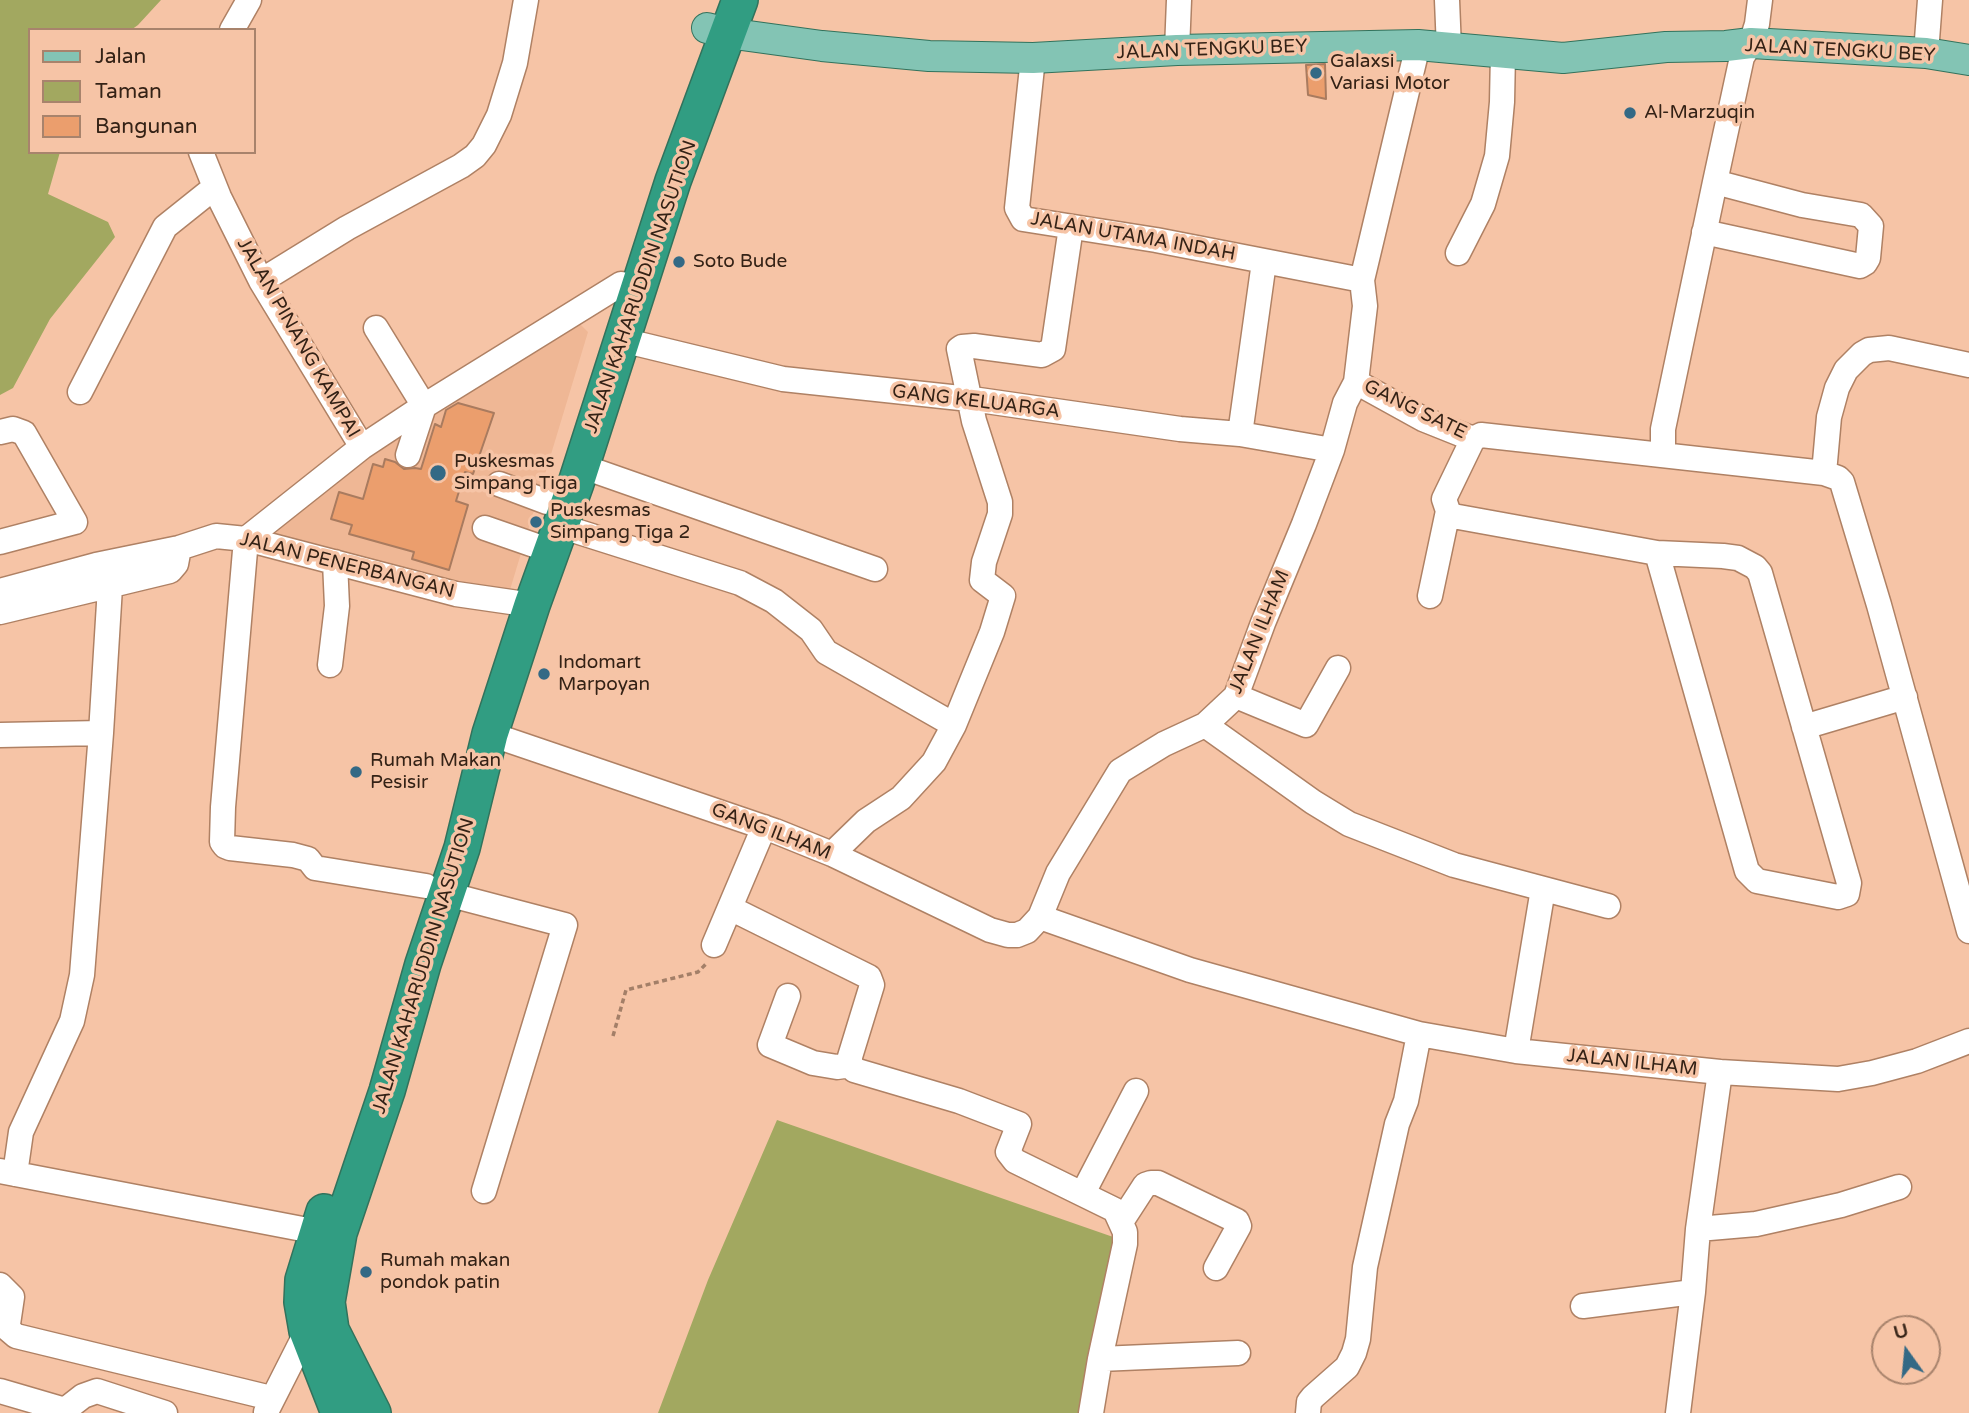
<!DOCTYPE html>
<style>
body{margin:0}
#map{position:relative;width:1969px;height:1413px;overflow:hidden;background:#f6c4a6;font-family:"Varela Round",sans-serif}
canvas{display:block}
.legend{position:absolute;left:28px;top:28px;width:228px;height:126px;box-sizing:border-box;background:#f6c4a6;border:2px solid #a8836c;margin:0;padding:9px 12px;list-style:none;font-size:21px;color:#342216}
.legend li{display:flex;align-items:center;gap:14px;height:35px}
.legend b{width:35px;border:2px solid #a8836c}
.north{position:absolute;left:1871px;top:1315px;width:70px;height:70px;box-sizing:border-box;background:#f6c4a6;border:2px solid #a8836c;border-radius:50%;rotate:345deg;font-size:19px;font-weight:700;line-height:28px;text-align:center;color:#342216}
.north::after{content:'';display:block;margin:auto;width:24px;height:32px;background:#336985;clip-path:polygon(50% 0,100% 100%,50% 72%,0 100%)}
</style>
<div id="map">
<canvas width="1969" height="1413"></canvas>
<ul class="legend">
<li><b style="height:9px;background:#83c4b4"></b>Jalan</li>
<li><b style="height:19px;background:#a2a860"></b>Taman</li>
<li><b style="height:19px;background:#eb9e6d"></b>Bangunan</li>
</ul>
<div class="north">U</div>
</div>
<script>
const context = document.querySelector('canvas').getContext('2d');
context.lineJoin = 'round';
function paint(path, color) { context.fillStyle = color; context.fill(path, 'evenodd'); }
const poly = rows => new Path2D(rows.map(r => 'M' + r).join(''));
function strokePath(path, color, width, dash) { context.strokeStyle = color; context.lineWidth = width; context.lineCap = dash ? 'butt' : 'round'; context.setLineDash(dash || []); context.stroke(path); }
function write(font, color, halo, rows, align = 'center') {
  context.font = font + ' "Varela Round",sans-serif'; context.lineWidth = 7; context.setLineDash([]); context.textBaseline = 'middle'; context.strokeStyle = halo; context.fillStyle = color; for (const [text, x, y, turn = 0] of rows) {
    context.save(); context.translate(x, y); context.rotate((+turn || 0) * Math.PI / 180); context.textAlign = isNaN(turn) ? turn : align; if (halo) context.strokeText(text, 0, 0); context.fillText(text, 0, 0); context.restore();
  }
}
const built = poly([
 [580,324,588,332,509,593,460,589,268,537,265,516,568,327]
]);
const green = poly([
 [0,0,161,0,138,25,131,30,30,30,30,152,60,152,48,194,108,222,115,237,50,319,13,388,0,395],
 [777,1120,1116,1238,1083,1413,658,1413,708,1280]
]);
const building = poly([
 [1325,64,1326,99,1308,95,1306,65,1325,64],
 [458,403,494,413,473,474,465,472,456,501,468,505,449,570,412,559,414,552,349,534,352,525,331,519,339,492,363,499,373,464,383,467,385,459,395,462,404,469,415,468,421,469,435,424,441,427,446,410,458,403]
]);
const path = poly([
 [613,1036,626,990,698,972,707,963]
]);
const minor = poly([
 [1447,0,1449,49],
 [232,30,249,0],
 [1177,50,1179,0],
 [1926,53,1930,0],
 [1033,58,1017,208,1023,219,1156,240,1362,280],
 [201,152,219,197,261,281,362,447],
 [1704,232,1860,266,1865,263,1868,258,1871,226,1861,215,1802,205,1715,182],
 [1458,253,1483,204,1497,156,1502,102,1503,53],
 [261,281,347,228,461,166,475,156,484,145,499,115,515,63,526,0],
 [376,328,424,406,408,455],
 [622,340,783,379,979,400,1180,429,1240,434,1332,450],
 [1356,382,1423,419,1473,439],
 [80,392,165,227,215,187],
 [0,432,13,429,24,433,75,522,0,542],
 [1240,434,1264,262],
 [1663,454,1663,429,1715,182,1742,57,1751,43,1757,24,1760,0],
 [581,466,875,569],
 [1824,473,1829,417,1837,388,1846,370,1862,354,1869,350,1889,348,1969,365],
 [499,484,547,502],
 [560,526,740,583,774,601,811,630,826,652,954,725],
 [485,528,534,545],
 [1657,553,1747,871,1757,881,1838,897,1847,894,1849,883,1760,573,1755,567,1738,558,1723,556,1657,553,1453,516,1448,511,1444,499,1473,439,1481,435,1824,473,1838,478,1842,482,1879,605,1969,931],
 [0,591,96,565,179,548,216,536,246,539,456,594,532,605],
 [1430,596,1448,511],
 [0,612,170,571,176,564,179,548],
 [330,665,337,606,335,562],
 [1236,696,1306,725,1338,668],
 [1205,725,1313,802,1349,824,1454,865,1608,906],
 [1804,727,1905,697],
 [490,734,775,831,832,854,990,930,1008,935,1017,935,1027,931,1040,917,1058,873,1120,771,1164,744,1205,725,1236,696,1263,623,1304,524,1332,450,1345,403,1356,382,1365,306,1362,280,1418,45],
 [0,735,101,733],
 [832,854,866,821,901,798,934,762,954,725,992,632,1003,596,982,580,984,562,1000,514,1000,502,974,421,959,349,962,347,974,346,1042,355,1053,349,1071,227],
 [426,886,315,868,308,859,293,855,230,848,225,846,222,842,223,807,246,539,362,447,424,406,621,284,638,288],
 [447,894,565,925,484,1191],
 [730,908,869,977,872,985,849,1060,854,1070,959,1101,1019,1124,1008,1152,1015,1161,1115,1210,1125,1232,1125,1244,1100,1359,1091,1413],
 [1040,917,1190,970,1419,1034,1516,1051,1720,1072,1838,1079,1872,1073,1917,1061,1969,1041],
 [714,945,764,827],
 [788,996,770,1045,813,1063,837,1067,851,1065],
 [1516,1051,1543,889],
 [0,1171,318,1232],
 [15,1174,21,1132,72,1021,82,975,101,733,110,587],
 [1083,1193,1136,1091],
 [1121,1222,1145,1185,1151,1183,1158,1183,1237,1221,1239,1226,1216,1268],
 [1698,1229,1756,1224,1841,1205,1899,1187],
 [0,1285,12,1297,8,1324,9,1330,16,1336,271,1398],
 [1583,1306,1693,1292],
 [1100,1359,1238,1353],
 [0,1391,65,1410,83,1396,97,1391,165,1413],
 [266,1412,307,1331,315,1327],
 [1308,1413,1309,1402,1313,1397,1347,1367,1354,1353,1358,1339,1365,1267,1397,1124,1406,1101,1419,1034],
 [1678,1413,1693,1292,1698,1229,1720,1072]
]);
const major = poly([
 [707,28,727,33,822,46,929,56,1033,58,1177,50,1418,45,1563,58,1666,47,1726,46,1751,43,1926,53,1969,60]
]);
const highway = poly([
 [324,1212,303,1280,302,1302,307,1331,339,1413],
 [373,1413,331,1330,327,1302,339,1233,387,1091,423,964,462,848,490,734,532,605,576,483,673,181,740,0]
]);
const markers = [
 [1316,73,7,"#336985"],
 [1630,113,7,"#336985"],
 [679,262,7,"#336985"],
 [438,473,9,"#336985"],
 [536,522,7,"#336985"],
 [544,674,7,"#336985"],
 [356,772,7,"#336985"],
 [366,1272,7,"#336985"]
];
const streetNames = [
 ["JALAN TENGKU BEY",1212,50,-2],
 ["JALAN TENGKU BEY",1840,51,3],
 ["JALAN UTAMA INDAH",1133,237,10],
 ["JALAN KAHARUDDIN NASUTION",641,287,-71],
 ["JALAN PINANG KAMPAI",298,338,60],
 ["GANG KELUARGA",976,402,7],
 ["GANG SATE",1415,410,26],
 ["JALAN PENERBANGAN",347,566,14],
 ["JALAN ILHAM",1260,632,-68],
 ["GANG ILHAM",771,832,21],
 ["JALAN KAHARUDDIN NASUTION",424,966,-73],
 ["JALAN ILHAM",1632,1063,6]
];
const poiNames = [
 ["Galaxsi",1330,62],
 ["Variasi Motor",1330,84],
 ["Al-Marzuqin",1644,113],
 ["Soto Bude",693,262],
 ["Puskesmas",454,462],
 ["Simpang Tiga",454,484],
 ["Puskesmas",550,511],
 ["Simpang Tiga 2",550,533],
 ["Indomart",558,663],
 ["Marpoyan",558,685],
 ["Rumah Makan",370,761],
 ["Pesisir",370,783],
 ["Rumah makan",380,1261],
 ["pondok patin",380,1283]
];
paint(built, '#efb795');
paint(green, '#a2a860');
paint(building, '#eb9e6d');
strokePath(building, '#a97b5f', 2);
strokePath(minor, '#af8164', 27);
strokePath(major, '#32725c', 32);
strokePath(highway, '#32725c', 38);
strokePath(path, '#a37f68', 3.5, [5, 3.5]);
strokePath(minor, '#fff', 24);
strokePath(major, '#83c4b4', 30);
strokePath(highway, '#319d82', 35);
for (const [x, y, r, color] of markers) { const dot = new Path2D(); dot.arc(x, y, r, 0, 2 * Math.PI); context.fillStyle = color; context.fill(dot); strokePath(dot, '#f6c4a6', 2.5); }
write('19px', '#342216', '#f6c4a6', streetNames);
write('19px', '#342216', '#f6c4a6', poiNames, 'left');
</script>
